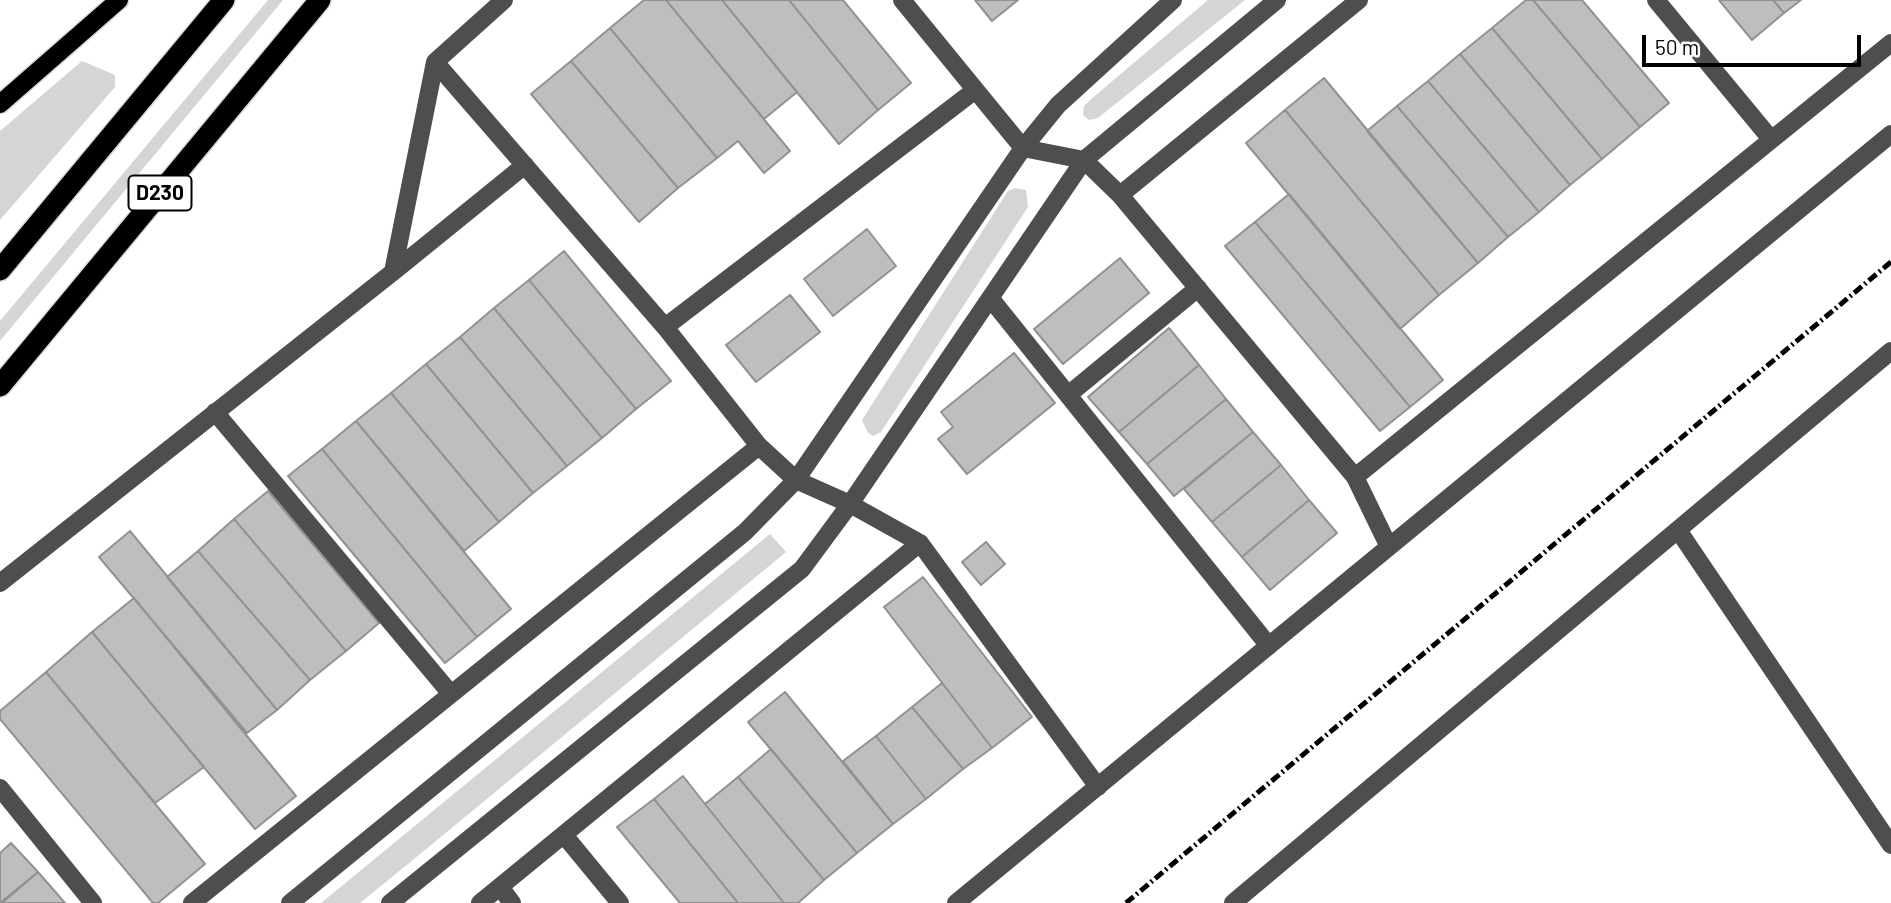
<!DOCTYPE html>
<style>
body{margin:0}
#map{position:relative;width:1891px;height:903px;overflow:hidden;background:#fff;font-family:Barlow,sans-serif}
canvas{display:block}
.scale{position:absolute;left:1642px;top:35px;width:219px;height:32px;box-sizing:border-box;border:4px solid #000;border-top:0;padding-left:9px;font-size:21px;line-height:24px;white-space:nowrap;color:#000;-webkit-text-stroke:5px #fff;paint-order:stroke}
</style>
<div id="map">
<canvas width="1891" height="903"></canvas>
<div class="scale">50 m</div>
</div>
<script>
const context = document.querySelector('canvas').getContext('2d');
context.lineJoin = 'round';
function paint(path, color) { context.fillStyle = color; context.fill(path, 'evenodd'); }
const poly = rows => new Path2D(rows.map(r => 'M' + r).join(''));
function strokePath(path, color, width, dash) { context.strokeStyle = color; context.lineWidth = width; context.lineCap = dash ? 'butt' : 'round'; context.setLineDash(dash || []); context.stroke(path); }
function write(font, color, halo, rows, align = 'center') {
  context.font = font + ' Barlow,sans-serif'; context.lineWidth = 6; context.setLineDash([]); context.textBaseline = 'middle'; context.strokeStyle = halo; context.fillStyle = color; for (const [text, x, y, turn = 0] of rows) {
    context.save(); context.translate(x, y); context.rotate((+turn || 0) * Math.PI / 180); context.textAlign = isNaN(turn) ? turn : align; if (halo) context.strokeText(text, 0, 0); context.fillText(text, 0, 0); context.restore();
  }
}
const green = poly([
 [268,0,283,0,0,341,0,321],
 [1208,0,1245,0,1098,118,1089,120,1083,115,1084,106,1090,100],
 [82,61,115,75,115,87,0,220,0,131],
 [1015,188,1026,190,1028,207,881,432,873,436,868,433,862,420,1008,191],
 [770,534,786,552,425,850,360,903,321,903]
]);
const building = poly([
 [644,0,666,0,790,151,764,173,738,141,717,158,610,28,644,0],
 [666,0,722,0,797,92,764,119,666,0],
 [722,0,789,0,878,110,839,144,722,0],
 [789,0,843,0,911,83,878,110,789,0],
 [975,0,1018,0,992,21,975,0],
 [1526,0,1533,0,1640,127,1602,159,1492,28,1526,0],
 [1533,0,1582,0,1669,103,1640,127,1533,0],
 [1719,0,1773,0,1784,13,1752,40,1719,0],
 [1773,0,1801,0,1784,13,1773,0],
 [610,28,717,158,678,188,571,61,610,28],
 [1492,28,1602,159,1570,185,1460,54,1492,28],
 [1460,54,1570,185,1539,212,1428,81,1460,54],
 [571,61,678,188,639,222,531,94,571,61],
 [1324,78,1478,263,1439,295,1285,110,1324,78],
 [1428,81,1539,212,1508,237,1397,106,1428,81],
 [1397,106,1508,237,1478,263,1367,131,1397,106],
 [1285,110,1439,295,1400,329,1246,143,1285,110],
 [1289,194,1443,380,1410,407,1255,222,1289,194],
 [1255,222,1410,407,1380,431,1225,246,1255,222],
 [867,229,896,266,833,316,804,279,867,229],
 [564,251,671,381,636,409,529,280,564,251],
 [1120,258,1149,293,1063,364,1034,329,1120,258],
 [529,280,636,409,602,438,494,308,529,280],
 [790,295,820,332,756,382,726,345,790,295],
 [494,308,602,438,567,466,460,337,494,308],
 [1169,328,1199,365,1119,432,1088,397,1169,328],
 [460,337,567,466,533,493,426,364,460,337],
 [1014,353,1055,403,967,474,938,439,953,427,941,412,1014,353],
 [426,364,533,493,499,522,391,393,426,364],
 [1199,365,1226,399,1147,464,1119,432,1199,365],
 [391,393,499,522,464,551,356,421,391,393],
 [1226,399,1253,432,1174,496,1147,464,1226,399],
 [356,421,511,609,477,637,322,449,356,421],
 [1253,432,1281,465,1212,522,1184,489,1253,432],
 [322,449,477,637,445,663,288,476,322,449],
 [1281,465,1309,500,1242,557,1212,522,1281,465],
 [268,491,379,623,346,651,234,519,268,491],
 [1309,500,1337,533,1270,590,1242,557,1309,500],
 [234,519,346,651,310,680,198,551,234,519],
 [130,531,277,710,247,733,99,557,130,531],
 [986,542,1005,564,981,585,962,562,986,542],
 [198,551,310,680,277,710,167,577,198,551],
 [923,577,1032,717,992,748,884,607,923,577],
 [134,598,296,796,255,829,92,632,134,598],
 [92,632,204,767,155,803,46,672,92,632],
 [46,672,205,864,158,903,153,903,0,719,0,711,46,672],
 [942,683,992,748,963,769,912,707,942,683],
 [785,692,893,824,857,853,748,722,785,692],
 [912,707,963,769,926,799,876,736,912,707],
 [876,736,926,799,893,824,843,761,876,736],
 [771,749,857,853,824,880,738,777,771,749],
 [683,776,705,804,784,903,738,903,654,799,683,776],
 [738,777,824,880,798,903,784,903,705,804,738,777],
 [654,799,738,903,680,903,617,827,654,799],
 [11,843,38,872,0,903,0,853,11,843],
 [38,872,65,903,2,903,38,872]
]);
const minor = poly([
 [902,0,1023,148,1084,160,1120,195,1355,477,1389,547],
 [1656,0,1770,138],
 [435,62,665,327,759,446,796,480,850,504,920,543,1098,787],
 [1120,195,1359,0],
 [393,272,525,165],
 [991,299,1269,646],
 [665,327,974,91],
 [1068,395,1198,288],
 [215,412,451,694],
 [1355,477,1891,43],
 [1678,530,1891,845],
 [0,583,393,272,435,62,504,0],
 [0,788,93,903],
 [564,835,620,903],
 [500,887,512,903],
 [192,903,759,446],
 [290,903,745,532,796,480,1023,148,1058,105,1173,0],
 [390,903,802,569,850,504,1084,160,1277,0],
 [480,903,920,543],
 [956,903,1891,134],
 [1233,903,1891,351]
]);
const major = poly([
 [0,104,119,0]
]);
const highway = poly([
 [0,270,224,0],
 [0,386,320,0]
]);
const rail = poly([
 [1126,903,1891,262]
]);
const shields = [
 [160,193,63]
];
const shieldNames = [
 ["D230",160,193]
];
paint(green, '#d5d5d5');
paint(building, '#bebebe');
strokePath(building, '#929292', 2);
strokePath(major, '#dbdbdb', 21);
strokePath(highway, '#dbdbdb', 24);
strokePath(minor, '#4e4e4e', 18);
strokePath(major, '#000', 18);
strokePath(highway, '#000', 21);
strokePath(rail, '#000', 5, [10, 3.5, 2, 3.5]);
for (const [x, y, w] of shields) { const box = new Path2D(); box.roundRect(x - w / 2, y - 17.5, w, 35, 5); context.fillStyle = '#fff'; context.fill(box); strokePath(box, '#000', 2); }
write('bold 21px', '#000', null, shieldNames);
</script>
